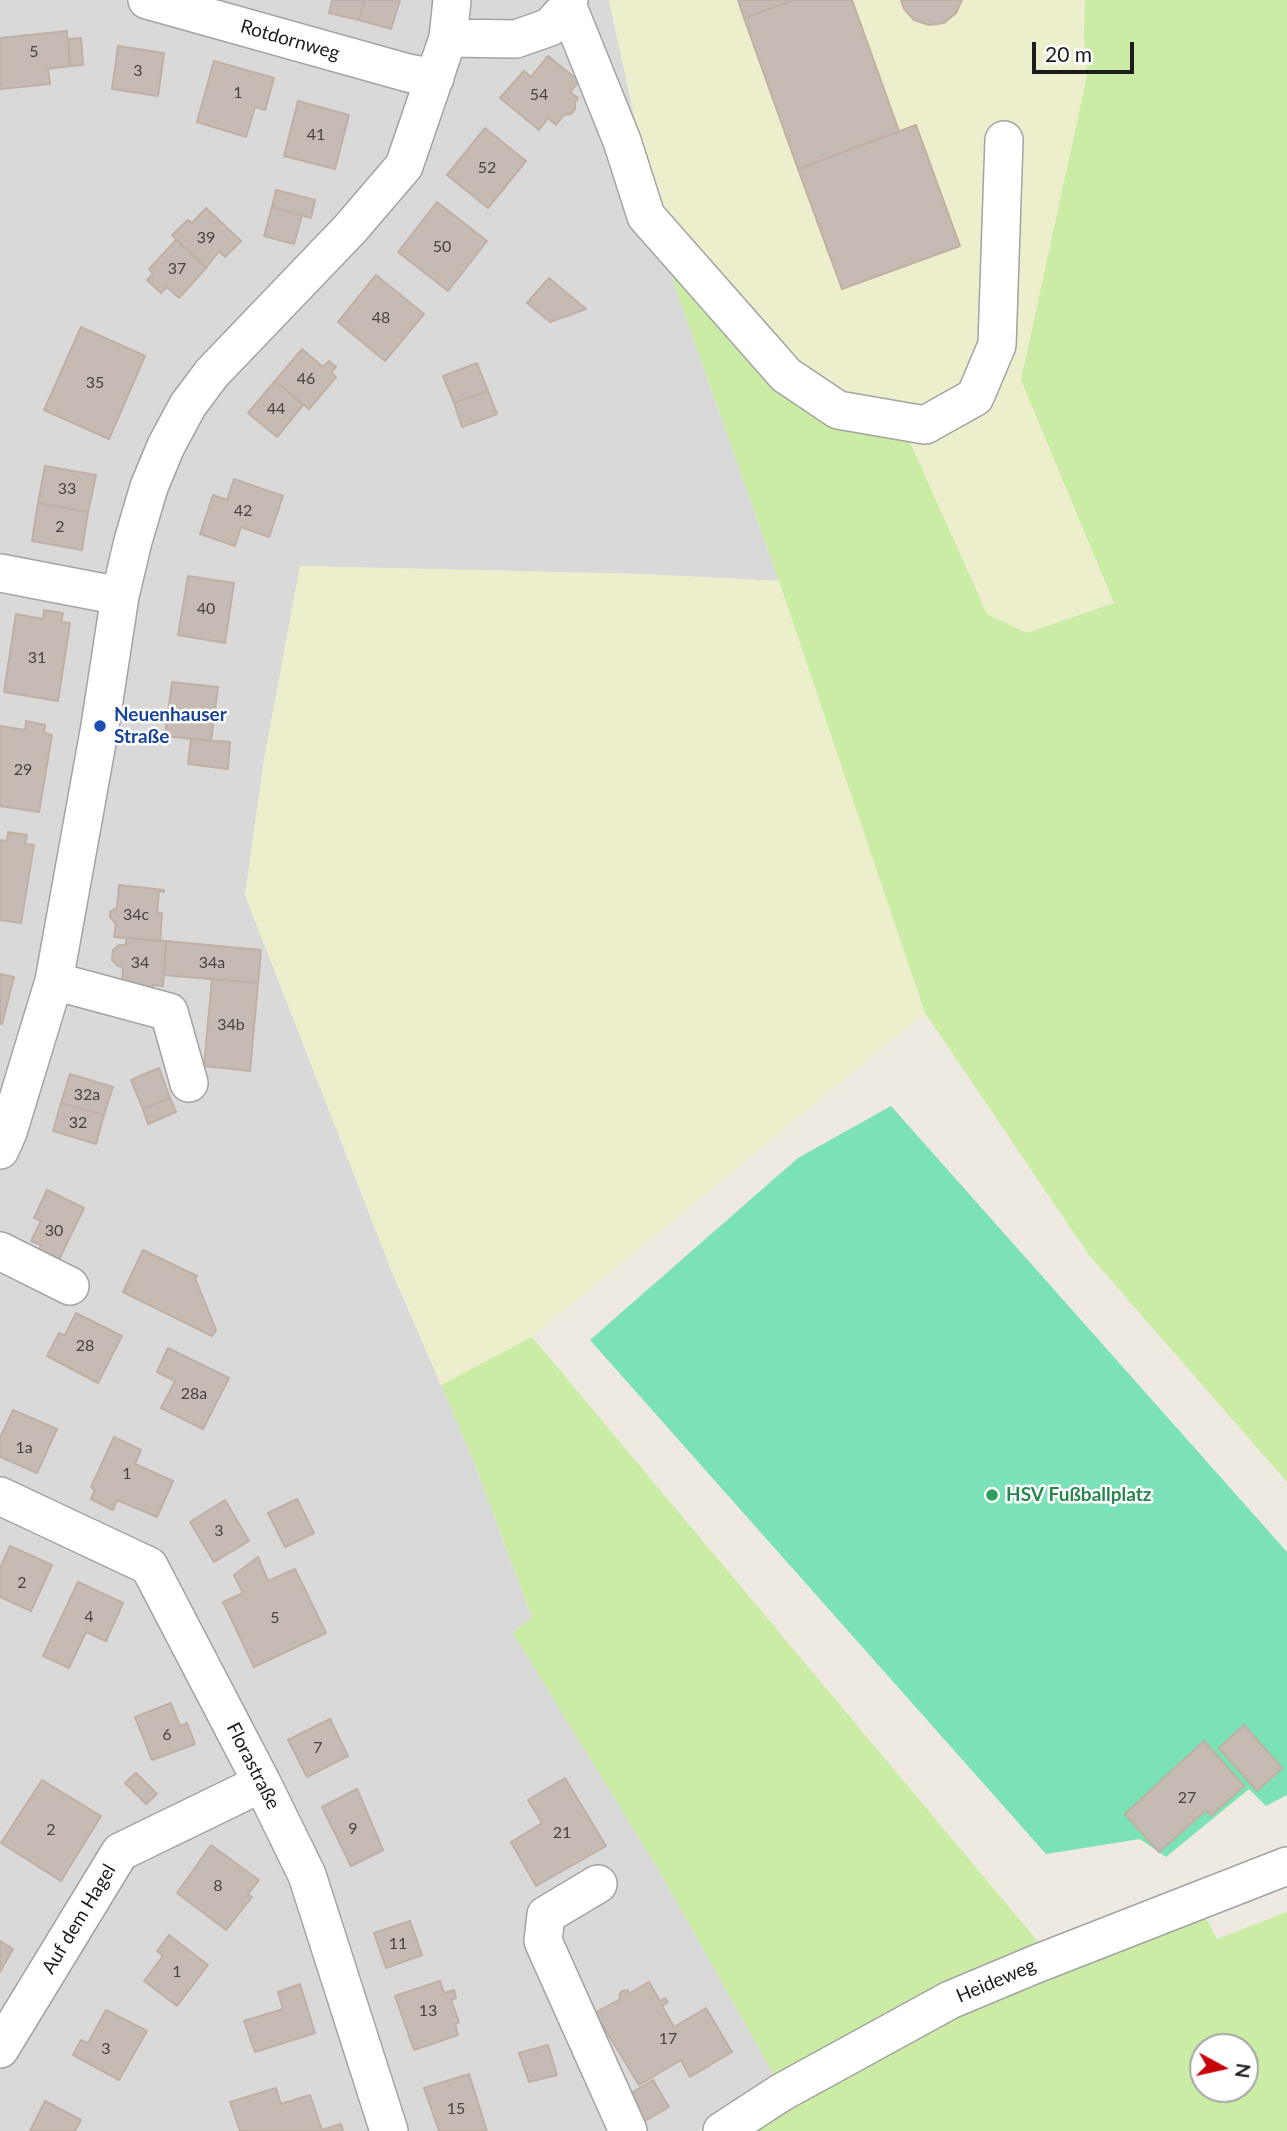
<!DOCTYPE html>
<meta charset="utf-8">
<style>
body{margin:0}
#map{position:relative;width:1287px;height:2131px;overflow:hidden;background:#eee9e1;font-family:Lato,sans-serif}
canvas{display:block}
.north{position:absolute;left:1189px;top:2033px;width:70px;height:70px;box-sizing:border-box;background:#fff;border:2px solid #a4a4a4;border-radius:50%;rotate:98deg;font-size:19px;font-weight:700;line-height:28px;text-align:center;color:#1c1c1c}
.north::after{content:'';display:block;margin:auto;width:24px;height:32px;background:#c80008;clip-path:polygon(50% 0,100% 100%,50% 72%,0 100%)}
.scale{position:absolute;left:1032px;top:42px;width:102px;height:32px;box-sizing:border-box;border:4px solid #1c1c1c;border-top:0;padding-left:9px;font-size:21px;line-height:24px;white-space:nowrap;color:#1c1c1c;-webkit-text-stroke:5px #fff;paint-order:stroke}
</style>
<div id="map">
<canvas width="1287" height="2131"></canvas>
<div class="north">N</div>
<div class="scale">20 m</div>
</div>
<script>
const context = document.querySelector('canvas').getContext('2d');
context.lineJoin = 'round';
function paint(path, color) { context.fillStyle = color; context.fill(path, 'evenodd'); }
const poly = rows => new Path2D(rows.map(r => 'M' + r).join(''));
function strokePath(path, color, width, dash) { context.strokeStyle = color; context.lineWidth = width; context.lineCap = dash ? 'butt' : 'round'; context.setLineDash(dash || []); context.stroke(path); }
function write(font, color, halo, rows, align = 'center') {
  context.font = font + ' Lato,sans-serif'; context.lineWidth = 5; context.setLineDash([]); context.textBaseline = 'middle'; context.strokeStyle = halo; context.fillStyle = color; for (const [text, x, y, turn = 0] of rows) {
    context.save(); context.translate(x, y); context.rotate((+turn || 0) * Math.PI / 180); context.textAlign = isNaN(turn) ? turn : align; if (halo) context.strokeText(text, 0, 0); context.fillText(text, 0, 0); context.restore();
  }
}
const residential = poly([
 [0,0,609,0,665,258,779,581,641,574,300,566,264,760,245,895,392,1272,473,1459,532,1618,513,1632,660,1872,778,2082,698,2131,0,2131]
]);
const farmland = poly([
 [609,0,1085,0,1084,33,1087,76,1021,380,1114,603,1027,633,987,614,908,438,831,423,665,258],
 [300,566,641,574,779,581,925,1013,532,1337,441,1385,392,1272,245,895,264,760]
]);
const grass = poly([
 [1085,0,1287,0,1287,1482,1089,1255,925,1013,779,581,665,258,776,381,908,438,987,614,1027,633,1114,603,1021,380,1087,76,1084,33],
 [532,1337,1040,1944,778,2082,660,1872,513,1633,532,1617,473,1459,441,1385],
 [1287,1912,1287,2131,749,2131,790,2106,1039,1974,1204,1914,1217,1939],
 [1203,2047,1245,2047,1245,2089,1203,2089]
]);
const pitch = poly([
 [891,1106,1287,1552,1287,1795,1266,1806,1249,1789,1166,1857,1140,1839,1046,1854,590,1340,798,1158]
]);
const building = poly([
 [332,0,365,0,359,20,329,13,332,0],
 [365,0,400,0,391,29,359,20,365,0],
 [738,0,794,0,744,18,738,0],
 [794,0,852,0,899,131,798,169,744,18,794,0],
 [901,0,962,0,956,13,944,23,929,25,914,20,904,9,901,0],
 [67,31,70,66,48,69,50,84,0,89,0,38,67,31],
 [81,38,83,65,70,66,68,39,81,38],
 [118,46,164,53,158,96,112,89,118,46],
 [548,56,579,81,570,92,578,98,575,102,575,109,571,114,564,115,556,125,548,118,539,130,500,98,524,71,531,77,548,56],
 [214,61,274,78,265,110,255,107,246,137,197,122,214,61],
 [298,101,349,115,335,169,284,156,298,101],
 [916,125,960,246,842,289,798,169,916,125],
 [485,128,526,161,488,208,447,175,485,128],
 [276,190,315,200,311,218,272,207,276,190],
 [437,202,487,241,448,291,398,252,437,202],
 [272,207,302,215,294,244,264,236,272,207],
 [206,208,241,241,225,257,219,251,206,268,172,235,188,220,192,223,206,208],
 [176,240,206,268,179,298,167,287,161,293,147,280,153,274,149,269,176,240],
 [376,275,424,314,385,361,338,322,376,275],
 [549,278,586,309,550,322,527,303,549,278],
 [81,327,145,356,109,439,44,410,81,327],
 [302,349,323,367,329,361,336,367,331,373,336,377,309,409,275,381,302,349],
 [477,363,488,391,454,403,443,376,477,363],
 [275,381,303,405,277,437,248,413,275,381],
 [488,391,497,414,462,427,454,403,488,391],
 [45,466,96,475,88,512,38,503,45,466],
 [234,479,283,496,269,537,241,527,235,546,200,534,213,495,227,500,234,479],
 [38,503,88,512,82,550,32,541,38,503],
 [188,576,234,583,225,643,178,635,188,576],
 [44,610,63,613,61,622,70,623,58,701,4,692,16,614,43,619,44,610],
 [172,682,218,687,211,741,165,736,172,682],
 [26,721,45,725,44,733,52,735,39,812,0,806,0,726,25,730,26,721],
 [191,739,230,742,228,769,188,764,191,739],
 [8,832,27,835,25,844,34,845,21,923,0,920,0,840,7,841,8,832],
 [119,885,164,890,164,892,159,891,157,913,162,913,160,941,114,937,116,924,110,917,110,912,117,907,119,885],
 [126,938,166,941,163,986,153,985,152,992,140,991,140,984,122,983,123,967,118,966,112,960,113,950,119,945,126,945,126,938],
 [166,941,261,950,258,983,164,975,166,941],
 [0,974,14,977,2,1024,0,1024,0,974],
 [212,979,258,983,250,1071,204,1066,212,979],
 [159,1068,170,1098,143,1109,131,1080,159,1068],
 [70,1074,113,1087,104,1115,61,1103,70,1074],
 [170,1098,176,1112,148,1124,143,1109,170,1098],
 [61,1103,104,1115,96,1144,53,1131,61,1103],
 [47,1190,84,1208,54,1270,34,1260,41,1245,31,1241,41,1221,34,1218,47,1190],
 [143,1250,197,1276,195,1278,216,1330,212,1336,123,1292,143,1250],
 [76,1313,122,1336,98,1383,47,1356,59,1333,65,1335,76,1313],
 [168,1348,229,1378,203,1429,161,1408,175,1381,157,1372,168,1348],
 [13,1410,57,1429,37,1473,0,1457,0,1438,13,1410],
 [114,1437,141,1450,135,1464,173,1481,157,1517,117,1500,113,1510,91,1499,95,1490,91,1487,114,1437],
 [297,1499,314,1533,285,1547,268,1513,297,1499],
 [225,1500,249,1541,214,1562,190,1522,225,1500],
 [10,1546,52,1565,31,1611,0,1597,0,1568,10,1546],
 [258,1557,268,1581,295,1569,326,1633,254,1667,223,1602,243,1593,234,1575,258,1557],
 [78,1582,123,1603,106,1641,86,1632,69,1668,43,1656,78,1582],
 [171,1703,180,1726,187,1723,195,1744,152,1760,135,1717,171,1703],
 [330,1719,348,1756,307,1777,288,1740,330,1719],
 [1244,1725,1282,1768,1257,1791,1219,1748,1244,1725],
 [1204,1741,1244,1786,1211,1816,1206,1810,1159,1852,1125,1814,1204,1741],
 [136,1773,157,1794,146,1804,125,1783,136,1773],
 [565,1778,606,1846,536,1886,511,1842,542,1823,528,1800,565,1778],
 [42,1780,101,1816,61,1881,1,1843,42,1780],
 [357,1789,383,1850,351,1866,322,1807,357,1789],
 [211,1845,259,1880,248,1894,252,1897,226,1930,177,1893,211,1845],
 [410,1921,422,1955,386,1968,374,1933,410,1921],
 [169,1935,208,1965,177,2006,144,1981,163,1956,157,1951,169,1935],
 [0,1941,13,1949,0,1972,0,1941],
 [440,1981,444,1993,454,1990,456,1998,451,2000,459,2022,455,2024,458,2035,414,2050,395,1996,440,1981],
 [649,1982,660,2001,665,1998,668,2002,662,2006,674,2027,706,2008,732,2052,690,2077,681,2060,639,2085,595,2013,620,1999,619,1995,622,1991,627,1990,630,1993,649,1982],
 [300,1984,315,2033,255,2052,244,2021,283,2009,278,1992,300,1984],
 [106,2010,147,2031,119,2080,73,2055,81,2040,88,2043,106,2010],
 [548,2045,557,2075,529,2082,519,2053,548,2045],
 [469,2074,487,2131,439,2131,424,2088,469,2074],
 [653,2080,669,2107,638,2125,626,2096,653,2080],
 [276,2088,281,2104,310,2095,322,2130,341,2124,343,2131,240,2131,230,2102,276,2088],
 [45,2101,81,2120,75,2131,30,2131,45,2101]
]);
const minor = poly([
 [147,0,408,73,435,78],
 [568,7,622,141,646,216,786,375,838,410,925,425,975,397,997,345,1004,140],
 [448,38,516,39,550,27,568,7,569,0],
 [0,573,120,596],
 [54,981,169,1012,189,1083],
 [0,1150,8,1132,54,981,100,726,120,596,133,541,149,487,166,446,188,405,212,373,350,229,404,166,448,38,452,0],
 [0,1251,70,1286],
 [0,1496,149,1566,262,1783,307,1875,389,2131],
 [598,1884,546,1915,543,1941,628,2131],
 [0,2049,120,1852,262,1783],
 [722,2131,782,2092,950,2000,1036,1964,1287,1866]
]);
const markers = [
 [100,726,7,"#1a4fb4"],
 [992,1495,7,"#2e9e5b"]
];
const numberNames = [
 ["5",34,52],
 ["3",138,71],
 ["1",238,93],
 ["54",539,95],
 ["41",316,135],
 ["52",487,168],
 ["39",206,238],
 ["50",442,247],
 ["37",177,269],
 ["48",381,318],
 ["46",306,379],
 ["35",95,383],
 ["44",276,409],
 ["33",67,489],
 ["42",243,511],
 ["2",60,527],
 ["40",206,609],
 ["31",37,658],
 ["29",23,770],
 ["34c",136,915],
 ["34",140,963],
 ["34a",212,963],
 ["34b",231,1025],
 ["32a",87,1095],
 ["32",78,1123],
 ["30",54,1231],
 ["28",85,1346],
 ["28a",194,1394],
 ["1a",24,1448],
 ["1",127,1474],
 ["3",219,1531],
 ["2",22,1583],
 ["4",89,1617],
 ["5",275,1618],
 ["6",167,1735],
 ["7",318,1748],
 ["27",1187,1798],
 ["9",353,1829],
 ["2",51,1830],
 ["21",562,1833],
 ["8",218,1886],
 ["11",398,1944],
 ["1",177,1972],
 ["13",428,2011],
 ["17",668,2039],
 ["3",106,2049],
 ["15",456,2109]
];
const streetNames = [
 ["Rotdornweg",290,40,16],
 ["Florastraße",253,1766,63],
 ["Auf dem Hagel",79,1919,-59],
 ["Heideweg",996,1981,-23]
];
const transitNames = [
 ["Neuenhauser",114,715],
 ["Straße",114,737]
];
const leisureNames = [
 ["HSV Fußballplatz",1006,1495]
];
paint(residential, '#dad9d9');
paint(farmland, '#edeecb');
paint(grass, '#caeca4');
paint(pitch, '#7ae2b6');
paint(building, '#c6bbb4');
strokePath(building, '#c0afa3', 2);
strokePath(minor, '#a3a3a3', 40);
strokePath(minor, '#fff', 37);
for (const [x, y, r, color] of markers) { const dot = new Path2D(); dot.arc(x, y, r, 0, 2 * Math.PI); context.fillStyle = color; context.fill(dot); strokePath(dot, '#fff', 2.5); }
write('16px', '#464442', null, numberNames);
write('19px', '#1c1c1c', '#fff', streetNames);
write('bold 19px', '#164399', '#fff', transitNames, 'left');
write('bold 19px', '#27864d', '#fff', leisureNames, 'left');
</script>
